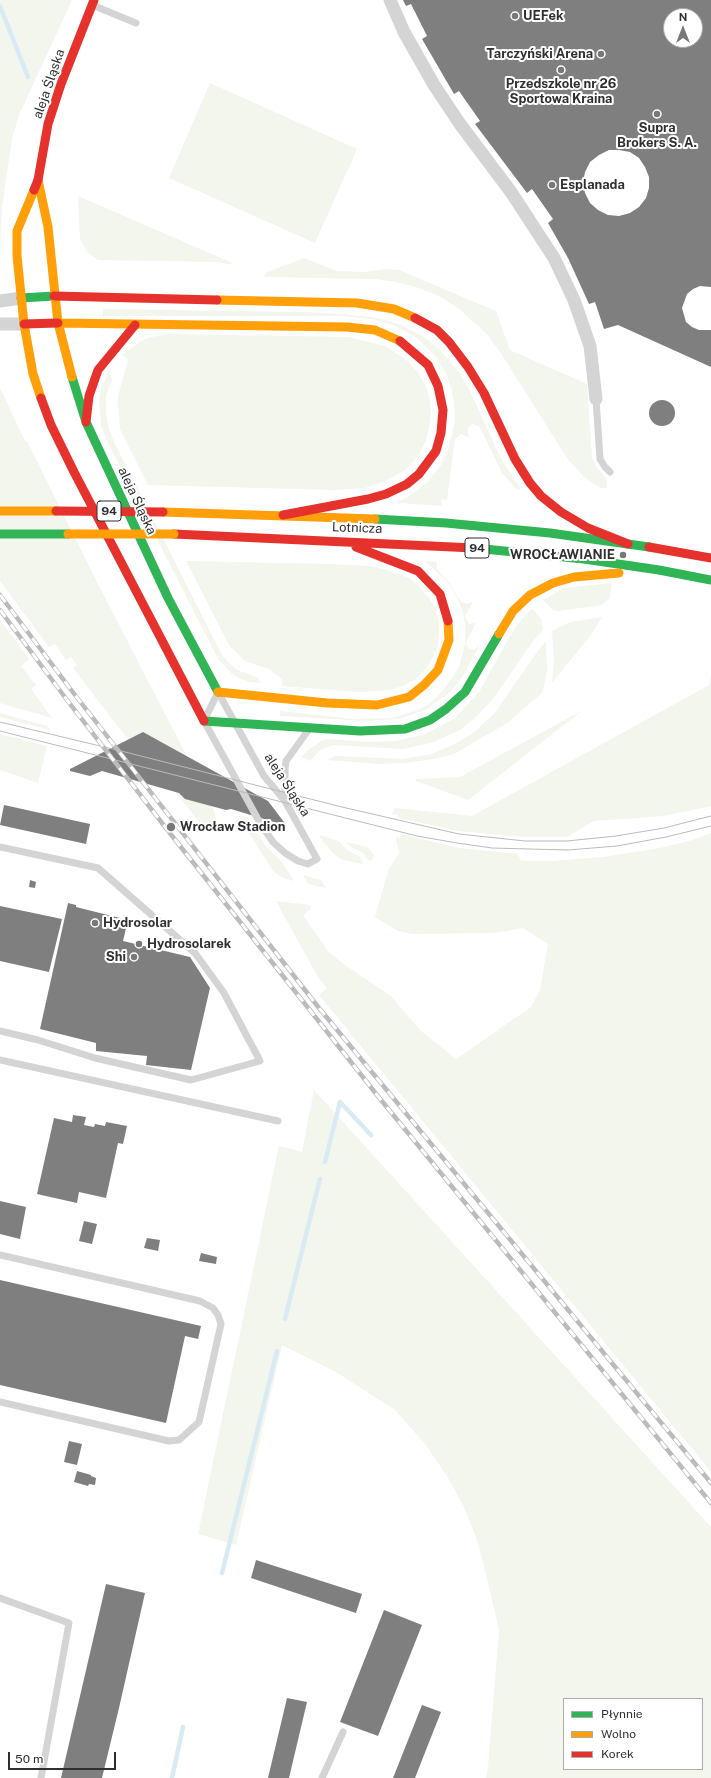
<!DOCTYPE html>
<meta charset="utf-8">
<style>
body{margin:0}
#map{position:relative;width:711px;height:1778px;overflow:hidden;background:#fff;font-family:"Public Sans",sans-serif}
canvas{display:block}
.legend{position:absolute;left:563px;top:1698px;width:140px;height:72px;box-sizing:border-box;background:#fff;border:1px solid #acacac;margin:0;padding:5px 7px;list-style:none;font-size:12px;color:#2f2f2f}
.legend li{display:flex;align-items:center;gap:8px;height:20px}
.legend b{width:20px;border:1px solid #acacac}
.north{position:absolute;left:663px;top:8px;width:40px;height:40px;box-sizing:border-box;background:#fff;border:1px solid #acacac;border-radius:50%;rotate:0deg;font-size:11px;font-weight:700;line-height:16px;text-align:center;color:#2f2f2f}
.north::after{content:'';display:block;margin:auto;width:14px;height:18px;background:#787878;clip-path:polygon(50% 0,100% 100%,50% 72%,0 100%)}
.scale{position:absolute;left:8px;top:1752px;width:108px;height:18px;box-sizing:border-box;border:2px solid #2f2f2f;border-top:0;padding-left:5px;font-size:12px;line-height:14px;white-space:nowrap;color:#2f2f2f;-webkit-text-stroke:3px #fff;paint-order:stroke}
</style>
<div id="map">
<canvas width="711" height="1778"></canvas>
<ul class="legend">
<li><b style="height:5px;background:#30b455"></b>Płynnie</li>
<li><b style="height:5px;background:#ff9f0a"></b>Wolno</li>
<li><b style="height:5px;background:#e5322d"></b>Korek</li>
</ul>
<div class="north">N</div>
<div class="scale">50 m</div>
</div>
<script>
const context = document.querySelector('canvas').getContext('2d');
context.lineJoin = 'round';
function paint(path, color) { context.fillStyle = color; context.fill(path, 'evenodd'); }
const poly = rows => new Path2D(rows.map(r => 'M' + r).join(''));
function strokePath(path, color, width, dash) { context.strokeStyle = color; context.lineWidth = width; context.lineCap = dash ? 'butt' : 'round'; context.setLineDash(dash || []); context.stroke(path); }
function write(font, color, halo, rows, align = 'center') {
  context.font = font + ' "Public Sans",sans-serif'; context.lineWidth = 4; context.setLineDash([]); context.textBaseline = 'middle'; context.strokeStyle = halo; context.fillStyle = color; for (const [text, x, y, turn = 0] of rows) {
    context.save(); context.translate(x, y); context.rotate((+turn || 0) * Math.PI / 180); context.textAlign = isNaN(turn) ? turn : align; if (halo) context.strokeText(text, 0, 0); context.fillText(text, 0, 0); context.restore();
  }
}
const green = poly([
 [0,0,72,0,19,115,12,139,2,207,0,253],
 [210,83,357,149,315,243,169,178],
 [78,196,230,262,234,265,218,262,98,260,87,252,80,239],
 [304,258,337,271,364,272,386,269,399,270,496,311,510,350,587,384,592,458,597,468,607,479,607,488,600,488,585,478,567,458,502,355,486,333,459,309,441,297,419,288,396,282,376,279,263,277,267,272],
 [103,309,305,312,344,314,378,318,401,325,421,335,438,348,459,372,469,389,500,457,521,489,517,490,502,473,481,429,478,426,473,424,468,428,468,434,470,438,461,434,455,439,447,500,442,499,441,506,399,503,399,501,408,497,428,482,441,465,448,450,455,421,454,402,452,391,446,373,437,358,417,338,394,325,372,319,341,316,103,316],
 [169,334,349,337,385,346,409,362,419,374,426,387,430,401,431,417,426,440,418,456,404,471,385,481,365,488,335,490,148,485,120,429,118,406,118,396,128,360,122,355,141,341,151,337],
 [109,370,112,379,106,396,106,413,109,429,114,442,222,655,227,661,237,670,256,677,262,683,249,682,235,676,230,672,218,659,108,443,101,425,99,402,100,393],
 [0,388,25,441,27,441,96,580,212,805,219,826,201,824,175,792,166,789,73,668,77,665,71,657,66,660,55,644,49,647,0,581],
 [186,561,330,564,370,566,387,570,409,578,419,587,429,598,436,610,439,622,439,633,437,649,428,666,416,679,405,685,391,690,360,692,282,686,282,679,276,674,269,669,245,661,229,645],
 [427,561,437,562,437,569,448,581,461,602,468,604,473,601,465,617,469,624,476,623,467,640,466,645,469,649,474,650,480,644,463,676,450,692,427,709,399,719,369,721,280,716,280,711,354,719,391,718,416,711,428,705,439,695,454,676,460,664,465,643,465,623,463,612,456,595,445,579,427,563],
 [612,583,610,598,602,605,558,611,553,610,543,600,564,588],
 [532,608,541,619,543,630,533,641,493,699,477,716,460,730,434,742,403,749,333,745,320,750,310,761,301,757,308,750,323,740,330,739,368,742,396,741,423,735,454,719,479,692,514,629],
 [602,617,591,635,552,683,554,662,552,631,570,622],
 [0,620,29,659,21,666,36,685,31,689,52,718,0,703],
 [546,641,547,669,543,692,507,723,454,754,434,759,404,763,379,764,327,760,335,756,403,759,432,754,455,744,473,733,494,714,535,655],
 [711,673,711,806,663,816,594,821,567,837,522,837,459,831,398,818,398,815,392,814,395,808,472,816,709,685],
 [583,710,468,800,416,781,416,779,460,777],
 [0,713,47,726,51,730,0,717],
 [0,734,47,746,38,783,0,770],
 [238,815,247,817,265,845,281,861,294,881,283,878,273,871],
 [711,833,711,1472,319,995,327,988,319,979,276,901,310,905,311,909,303,915,328,951,342,963,391,996,421,1031,456,1059,531,1007,540,990,548,944,523,928,495,933,412,934,398,931,375,917,388,871,399,853,396,837,400,838,401,834,459,848,518,854,521,861,552,861,603,857,660,848,690,841],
 [319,835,339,841,347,850,360,857,363,864,343,860,336,856,324,843],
 [346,842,367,847,374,855,372,861,368,860,363,853,351,847],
 [303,875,321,880,326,888,308,884],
 [314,1090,711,1527,711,1778,486,1778,488,1767,499,1630,487,1578,477,1540,463,1505,447,1476,425,1444,395,1410,336,1372,282,1345,236,1545,198,1534,279,1146,302,1152],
 [564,1699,702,1699,702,1769,564,1769]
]);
const stream = poly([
 [0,6,28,77],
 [325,1162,340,1102,371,1135],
 [285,1319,320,1179],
 [222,1573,277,1351],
 [172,1778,183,1727]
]);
const building = poly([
 [403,0,711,0,711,287,700,286,693,289,687,294,682,308,686,322,692,327,699,330,711,330,711,367,618,325,604,329,595,302,589,304,568,258,548,223,553,219,532,189,527,193,475,124,480,121,459,91,454,94,422,39,427,36,411,4,406,6],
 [671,16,695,16,695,40,671,40],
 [609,150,619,150,630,152,639,158,645,167,649,177,649,188,646,198,639,207,630,213,619,216,608,215,598,210,590,203,585,193,583,182,585,172,590,162,599,155],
 '649 413a13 13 0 1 1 26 0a13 13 0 1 1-26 0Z',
 [143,732,268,801,287,826,231,809,226,810,185,799,179,793,102,771,90,776,70,771,70,769],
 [4,805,90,824,86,844,0,825],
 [30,880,36,882,35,888,29,887],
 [68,903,76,905,76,907,128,920,123,941,190,957,210,988,191,1070,146,1065,147,1056,96,1051,96,1043,40,1029],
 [0,906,62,919,49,972,0,961],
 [73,1115,86,1117,84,1125,94,1127,95,1124,105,1126,106,1122,127,1126,123,1144,118,1143,106,1198,79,1192,77,1203,37,1194,54,1118,72,1122],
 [0,1201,26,1207,20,1239,0,1234],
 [84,1221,97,1224,92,1244,79,1241],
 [147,1238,160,1240,158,1251,144,1248],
 [201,1253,217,1257,216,1264,199,1261],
 [0,1280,201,1326,198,1339,185,1336,166,1423,0,1385],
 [69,1441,82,1444,77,1465,64,1462],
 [77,1471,91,1475,91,1476,96,1478,95,1485,89,1484,88,1486,74,1482],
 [256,1560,362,1594,356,1613,251,1578],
 [106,1584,145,1593,119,1708,102,1778,61,1778],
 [384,1610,422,1625,378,1736,340,1722],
 [287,1698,307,1702,289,1778,268,1778],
 [422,1705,441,1712,424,1755,415,1778,393,1778]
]);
const lane = poly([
 [92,5,136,23],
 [596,399,600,459,605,467,610,472],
 [218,692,264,776,285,801,317,859,308,864,298,861,285,853,273,842,260,823,204,721,218,692],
 [285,801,285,769,286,761,307,732],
 [0,847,98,868,195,953,224,993,260,1061,191,1080,95,1058,38,1040,0,1031],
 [0,1060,278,1121],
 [0,1255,200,1301,213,1308,218,1315,221,1324,199,1422,179,1440,169,1441,0,1402],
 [0,1598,69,1623,41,1778],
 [322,1778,343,1732]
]);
const street = poly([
 [390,0,404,32,434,85,460,124,511,192,554,258,574,300,590,346,596,399],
 [0,301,21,298],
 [0,324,24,324]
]);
const fast = poly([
 [21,298,54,296],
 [72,377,86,422,168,598,218,692],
 [375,519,446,523,550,533,649,547],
 [0,534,68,534],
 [474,548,584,559,659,570,711,580],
 [204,721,360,731,405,729,430,720,446,709,465,692,499,634]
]);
const slow = poly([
 [38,180,48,227,58,323,72,377],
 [34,190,17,231,17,256,24,324,33,374,41,398],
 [217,300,357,303,394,309,415,318],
 [58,323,347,327,375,330,400,341],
 [0,511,56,511],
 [163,512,375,519],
 [499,634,513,611,530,595,553,583,574,577,619,573],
 [218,692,327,703,377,705,409,697,424,685,438,670,449,640,448,621]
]);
const jam = poly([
 [34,190,38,180,48,124,61,84,94,0],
 [54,296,217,300],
 [415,318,437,330,449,342,468,367,484,393,515,459,530,483,541,496,561,512,588,528,628,544],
 [24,324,58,323],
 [41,398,51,425,74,472,204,721],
 [86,422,89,396,98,370,135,325],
 [283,515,368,499,386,494,407,484,419,474,436,451,441,433,443,410,438,386,428,365,400,341],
 [174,534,474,548],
 [356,547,418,571,440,594,448,621],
 [649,547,711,558]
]);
const tram = poly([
 [0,722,121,751,342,807,459,834,525,841,567,841,616,836,664,828,711,816],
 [0,731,417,836,457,843,492,848,568,850,617,846,666,837,711,826]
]);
const rail = poly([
 [0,595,75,695,319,1008,711,1483],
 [0,610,67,700,169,832,381,1100,711,1503]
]);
const slowBridge = poly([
 [68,534,174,534]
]);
const jamBridge = poly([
 [56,511,163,512]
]);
const markers = [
 [515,16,4,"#787878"],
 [601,54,4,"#787878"],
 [561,70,4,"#787878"],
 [657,114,4,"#787878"],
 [552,185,4,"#787878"],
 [623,555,4,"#787878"],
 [171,827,5,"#787878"],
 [95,923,4,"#787878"],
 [139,944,4,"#787878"],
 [134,957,4,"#787878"]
];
const shields = [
 [109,511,24],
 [477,548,24]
];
const shieldNames = [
 ["94",109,511],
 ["94",477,548]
];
const poiNames = [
 ["UEFek",523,16],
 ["Tarczyński Arena",593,54,"right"],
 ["Przedszkole nr 26",561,84,"center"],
 ["Sportowa Kraina",561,99,"center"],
 ["Supra",657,128,"center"],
 ["Brokers S. A.",657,143,"center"],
 ["Esplanada",560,185],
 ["WROCŁAWIANIE",615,555,"right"],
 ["Wrocław Stadion",180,827],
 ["Hydrosolar",103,923],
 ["Hydrosolarek",147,944],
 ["Shi",126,957,"right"]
];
const streetNames = [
 ["aleja Śląska",49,84,-71],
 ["aleja Śląska",137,501,65],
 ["Lotnicza",357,528,2],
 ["aleja Śląska",287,785,57]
];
paint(green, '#f2f6ec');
strokePath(stream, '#d8ebf4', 4.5);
paint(building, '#7f7f7f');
strokePath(lane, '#d4d4d4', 7);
strokePath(street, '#d4d4d4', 13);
strokePath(fast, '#30b455', 9);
strokePath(slow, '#ff9f0a', 9);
strokePath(jam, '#e5322d', 9);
strokePath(tram, '#bbb', 1);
strokePath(rail, '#bbb', 4.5);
strokePath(rail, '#fff', 3, [9]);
strokePath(slowBridge, '#ff9f0a', 9);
strokePath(jamBridge, '#e5322d', 9);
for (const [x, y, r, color] of markers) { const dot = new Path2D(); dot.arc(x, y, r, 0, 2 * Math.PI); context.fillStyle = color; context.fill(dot); strokePath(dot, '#fff', 1.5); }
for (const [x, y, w] of shields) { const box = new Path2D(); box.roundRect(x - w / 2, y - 10, w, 20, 3); context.fillStyle = '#fff'; context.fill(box); strokePath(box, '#2f2f2f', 1); }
write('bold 12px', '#2f2f2f', null, shieldNames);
write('bold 13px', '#2f2f2f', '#fff', poiNames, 'left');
write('13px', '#2f2f2f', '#fff', streetNames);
</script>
